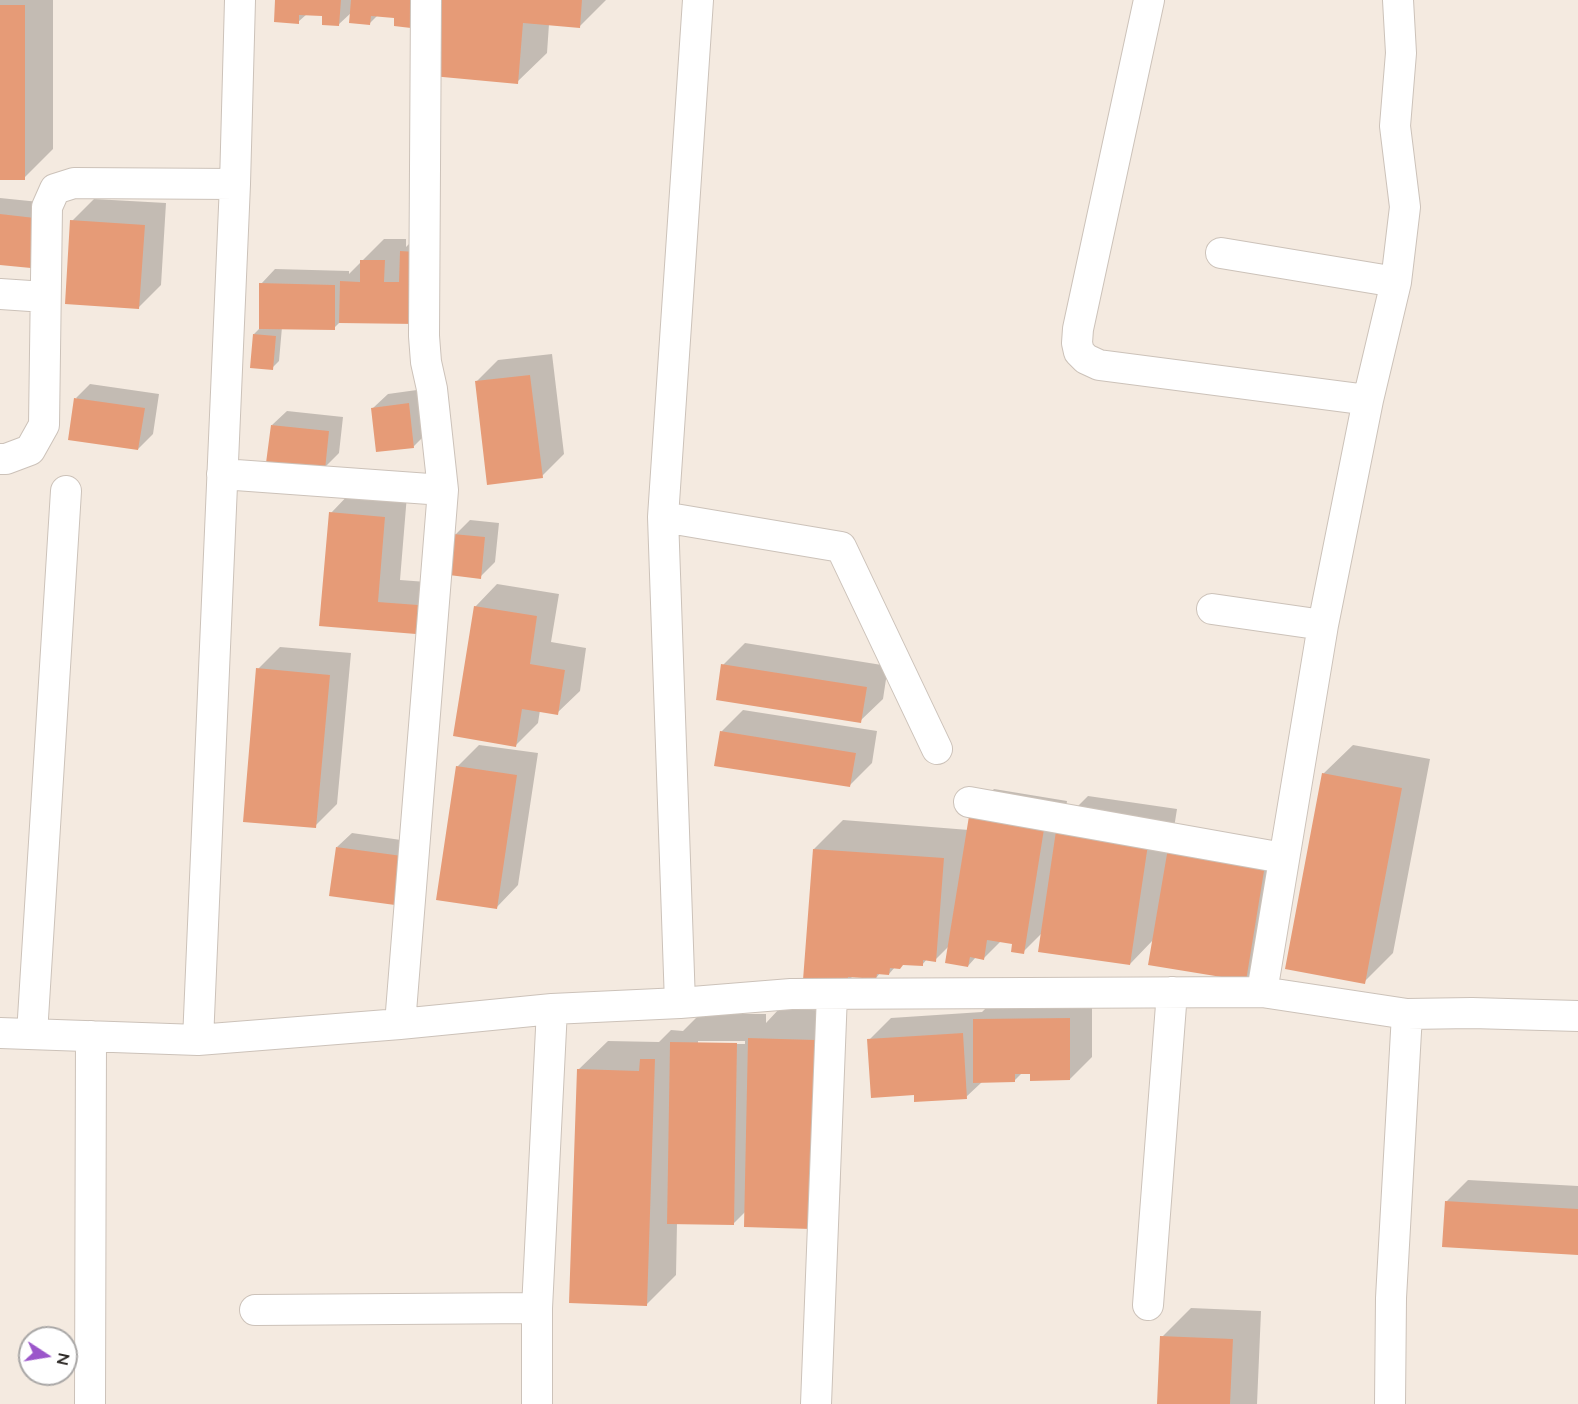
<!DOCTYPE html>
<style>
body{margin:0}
#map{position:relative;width:1578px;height:1404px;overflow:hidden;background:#f4eae0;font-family:Lato,sans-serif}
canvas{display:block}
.north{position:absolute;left:18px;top:1326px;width:60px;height:60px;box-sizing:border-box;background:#fff;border:2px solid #a9a7a6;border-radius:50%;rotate:102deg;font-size:16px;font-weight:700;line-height:24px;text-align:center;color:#282421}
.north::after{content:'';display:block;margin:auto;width:21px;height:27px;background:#9b56ca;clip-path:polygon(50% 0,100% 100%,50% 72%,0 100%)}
</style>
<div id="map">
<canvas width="1578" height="1404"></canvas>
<div class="north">N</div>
</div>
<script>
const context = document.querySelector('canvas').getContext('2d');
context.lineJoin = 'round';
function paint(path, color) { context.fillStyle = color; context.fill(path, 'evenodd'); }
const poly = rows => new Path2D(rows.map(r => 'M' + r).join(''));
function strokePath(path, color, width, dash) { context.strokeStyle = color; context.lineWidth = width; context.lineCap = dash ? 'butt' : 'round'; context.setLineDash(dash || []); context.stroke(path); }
const shadow = poly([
 [0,0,53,0,53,149,24,178,0,179],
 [277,0,433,0,396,17,378,15,370,23,352,12,338,25,324,15,307,14,298,22],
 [440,0,606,0,579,27,549,24,547,53,517,82],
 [0,198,49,203,0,264],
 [94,199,166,203,161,285,139,307,72,221],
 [423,230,438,301,340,322,334,328,282,327,279,361,272,368,254,334,260,328,261,284,275,269,349,271,349,274,384,239,406,239,406,247],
 [552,354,564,454,542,476,476,382,498,360],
 [90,384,159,394,153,434,138,449,76,398],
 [424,389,428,432,413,447,373,408,388,394],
 [287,411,343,417,339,453,324,468,272,425],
 [353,490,407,495,400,580,440,583,438,611,415,633,321,625,331,513],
 [470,520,499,523,495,562,480,577,455,535],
 [497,584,559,594,551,642,586,648,580,691,557,713,540,710,538,723,516,745,475,607],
 [745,643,888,666,883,699,860,721,723,665],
 [280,647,351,653,337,804,315,826,258,669],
 [743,710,877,731,872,763,850,785,721,732],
 [479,745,538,753,518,885,496,908,457,767],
 [1353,745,1430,759,1393,953,1364,982,1323,774],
 [994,789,1067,801,1064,820,1088,796,1177,809,1171,847,1192,827,1287,843,1267,957,1245,980,1154,939,1130,964,1042,933,1023,952,1014,943,1001,941,984,958,976,957,968,966,949,946,935,960,927,959,922,965,904,963,895,967,889,974,880,973,876,978,853,976,847,982,814,849,843,820,969,830,972,811],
 [352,833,415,842,409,889,337,847],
 [1092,997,1092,1057,1070,1079,1032,1073,1022,1073,1014,1081,982,1082,966,1097,915,1093,869,1040,891,1018,982,1012,996,998],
 [779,1009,844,1011,840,1198,810,1227,746,1211,734,1223,677,1223,676,1275,646,1305,578,1070,608,1041,659,1042,671,1030,683,1031,700,1014,766,1014,766,1023],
 [698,1041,745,1041,745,1044,698,1044],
 [1468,1180,1578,1186,1578,1253,1446,1202],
 [1191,1308,1261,1311,1257,1404,1159,1404,1162,1337]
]);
const building = poly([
 [275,0,341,0,339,26,322,25,322,16,299,15,299,24,274,22],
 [351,0,413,0,411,28,394,26,394,18,371,16,370,25,349,23],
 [439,0,582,0,580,28,523,23,518,84,432,76],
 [0,5,25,5,25,180,0,180],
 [0,214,35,218,31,268,0,265],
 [70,220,145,225,139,309,65,304],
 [400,251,417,252,417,324,339,323,340,281,360,282,360,260,385,260,384,282,399,282],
 [259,283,335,285,335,330,259,329],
 [253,334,276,336,273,370,250,368],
 [530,375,543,478,487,485,475,381],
 [74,398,145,408,138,450,68,440],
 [409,403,414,448,376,452,371,408],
 [271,425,329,431,325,470,266,463],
 [329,512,385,517,378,602,418,605,416,634,319,626],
 [453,534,485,537,481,579,449,575],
 [474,606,537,616,530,664,565,670,558,715,522,709,516,747,453,736],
 [721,664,867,687,861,723,716,700],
 [256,668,330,675,316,828,243,822],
 [720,731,856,753,850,787,714,766],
 [456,766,517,775,497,909,436,900],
 [1322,773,1402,788,1365,984,1285,969],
 [970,810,1045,823,1024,954,1011,952,1012,944,987,940,984,960,970,957,968,967,945,963],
 [1057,824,1149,838,1130,965,1038,952],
 [336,847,402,856,395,905,329,896],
 [1168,848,1265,865,1246,981,1148,965],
 [813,849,944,858,936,962,923,960,923,966,903,965,900,969,890,968,889,975,877,974,876,979,848,977,848,984,803,980],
 [1070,1018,1070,1080,1030,1081,1030,1074,1015,1074,1015,1082,973,1083,973,1019],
 [963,1033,967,1099,914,1102,914,1095,871,1098,867,1039],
 [748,1038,816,1040,811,1229,744,1227],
 [670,1042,737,1043,734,1225,667,1224],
 [640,1059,655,1059,647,1306,569,1303,577,1069,639,1071],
 [1445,1201,1578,1209,1578,1255,1442,1247],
 [1160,1336,1233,1339,1230,1404,1157,1404]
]);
const minor = poly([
 [1149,0,1078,329,1077,343,1079,352,1086,359,1099,365,1368,400],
 [1221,253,1396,282],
 [0,294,45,297],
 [0,459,6,459,30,450,44,425,47,207,55,189,74,183,235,184],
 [222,474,443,490],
 [663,517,841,547,937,749],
 [1212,609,1323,625],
 [969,802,1283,858],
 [1262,992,1323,625,1368,400,1396,282,1405,207,1395,126,1401,53,1398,0],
 [680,1003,663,517,698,0],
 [400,1024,443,490,432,389,426,362,424,336,426,0],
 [0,1033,198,1040,400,1024,552,1009,680,1003,791,994,1262,992,1407,1014,1472,1013,1578,1016],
 [32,1034,66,491],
 [198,1040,235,184,240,0],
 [1148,1305,1172,992],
 [255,1310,537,1308],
 [90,1404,91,1036],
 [537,1404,537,1308,552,1009],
 [816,1404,832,994],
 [1390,1404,1391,1298,1407,1014]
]);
paint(shadow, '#0003');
paint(building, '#e69b77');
strokePath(minor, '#ccc2b9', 32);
strokePath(minor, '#fff', 30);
</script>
